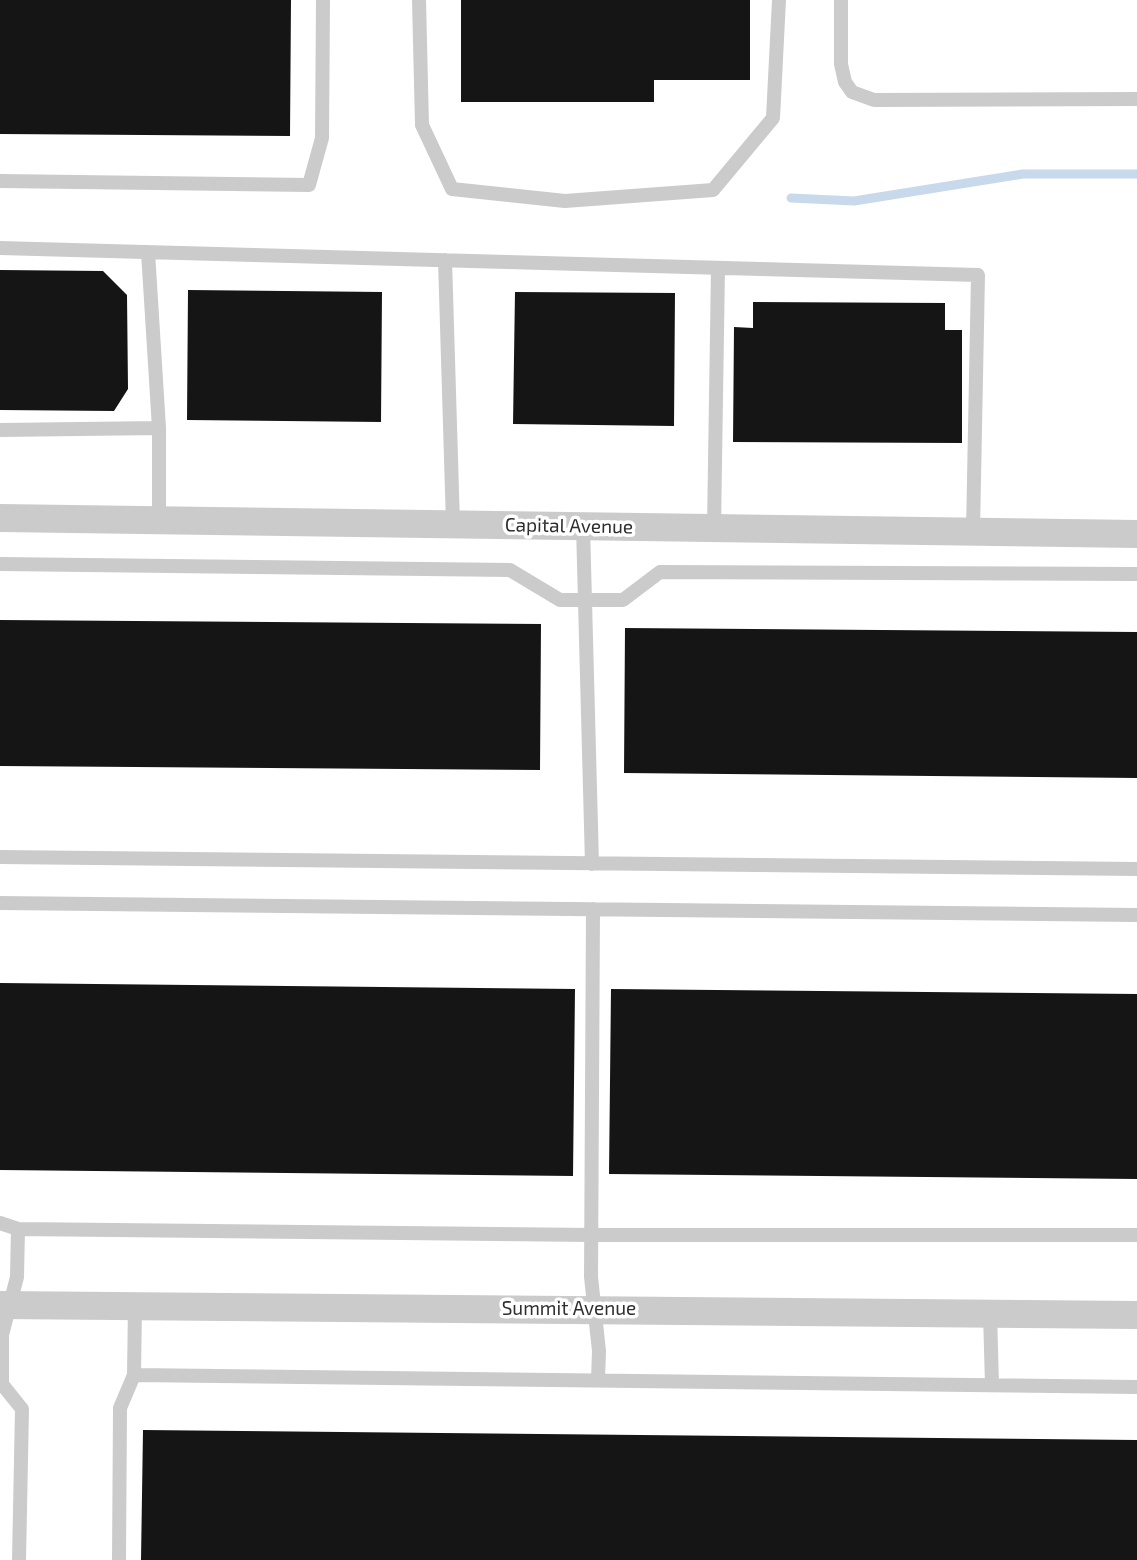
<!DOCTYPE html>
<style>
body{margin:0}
canvas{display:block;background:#fff}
</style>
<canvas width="1137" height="1560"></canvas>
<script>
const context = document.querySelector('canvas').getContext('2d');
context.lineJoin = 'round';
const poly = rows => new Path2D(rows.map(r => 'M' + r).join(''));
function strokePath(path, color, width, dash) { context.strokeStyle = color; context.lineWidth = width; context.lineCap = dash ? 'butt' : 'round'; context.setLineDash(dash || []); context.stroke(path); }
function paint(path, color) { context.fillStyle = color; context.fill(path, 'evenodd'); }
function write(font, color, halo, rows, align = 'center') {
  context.font = font + ' "Exo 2",sans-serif'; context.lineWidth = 7; context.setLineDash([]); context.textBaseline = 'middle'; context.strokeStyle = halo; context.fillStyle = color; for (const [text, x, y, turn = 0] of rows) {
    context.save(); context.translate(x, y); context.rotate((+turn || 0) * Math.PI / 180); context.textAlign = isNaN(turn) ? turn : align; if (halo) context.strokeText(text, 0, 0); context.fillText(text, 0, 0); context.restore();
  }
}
const stream = poly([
 [791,198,854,201,1023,174,1137,174]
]);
const building = poly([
 [0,0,291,0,290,136,0,134],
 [461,0,750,0,750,80,654,80,654,102,461,102],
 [0,270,103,271,127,295,128,389,114,411,0,410],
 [188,290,382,292,381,422,187,420],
 [515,292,675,293,674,426,513,424],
 [753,302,945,303,945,330,962,330,962,443,733,442,734,327,753,328],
 [0,620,541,624,540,770,0,766],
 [625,628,1137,632,1137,778,624,773],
 [0,983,575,989,573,1176,0,1170],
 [611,989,1137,994,1137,1179,609,1174],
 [143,1430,1137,1440,1137,1560,141,1560]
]);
const service = poly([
 [419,0,422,125,452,189,565,201,713,190,773,118,779,0],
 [841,0,841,64,845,82,852,92,874,100,1137,99],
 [0,181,309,185,322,138,323,0],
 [0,248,978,275,973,531],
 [148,252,159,428],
 [445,260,453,524],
 [0,430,159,428,159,520],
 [583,526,592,864],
 [714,528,718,268],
 [0,564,510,570,560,600,623,600,660,572,1137,574],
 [0,857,1137,869],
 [0,903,1137,915],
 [593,909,591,1277,599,1351,598,1380],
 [0,1223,18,1229],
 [990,1313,992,1385],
 [134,1375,1137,1387],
 [19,1560,22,1409,2,1384,2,1335,17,1277,18,1229,592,1235,1137,1235],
 [119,1560,120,1408,134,1375,135,1306]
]);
const minor = poly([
 [0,518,1137,534],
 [0,1305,1137,1315]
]);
const streetNames = [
 ["Capital Avenue",569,526,1],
 ["Summit Avenue",569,1309]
];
strokePath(stream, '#c8d9eb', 9);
paint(building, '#151515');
strokePath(service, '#cbcbcb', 14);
strokePath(minor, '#cbcbcb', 28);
write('19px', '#2e2e2e', '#fff', streetNames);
</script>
